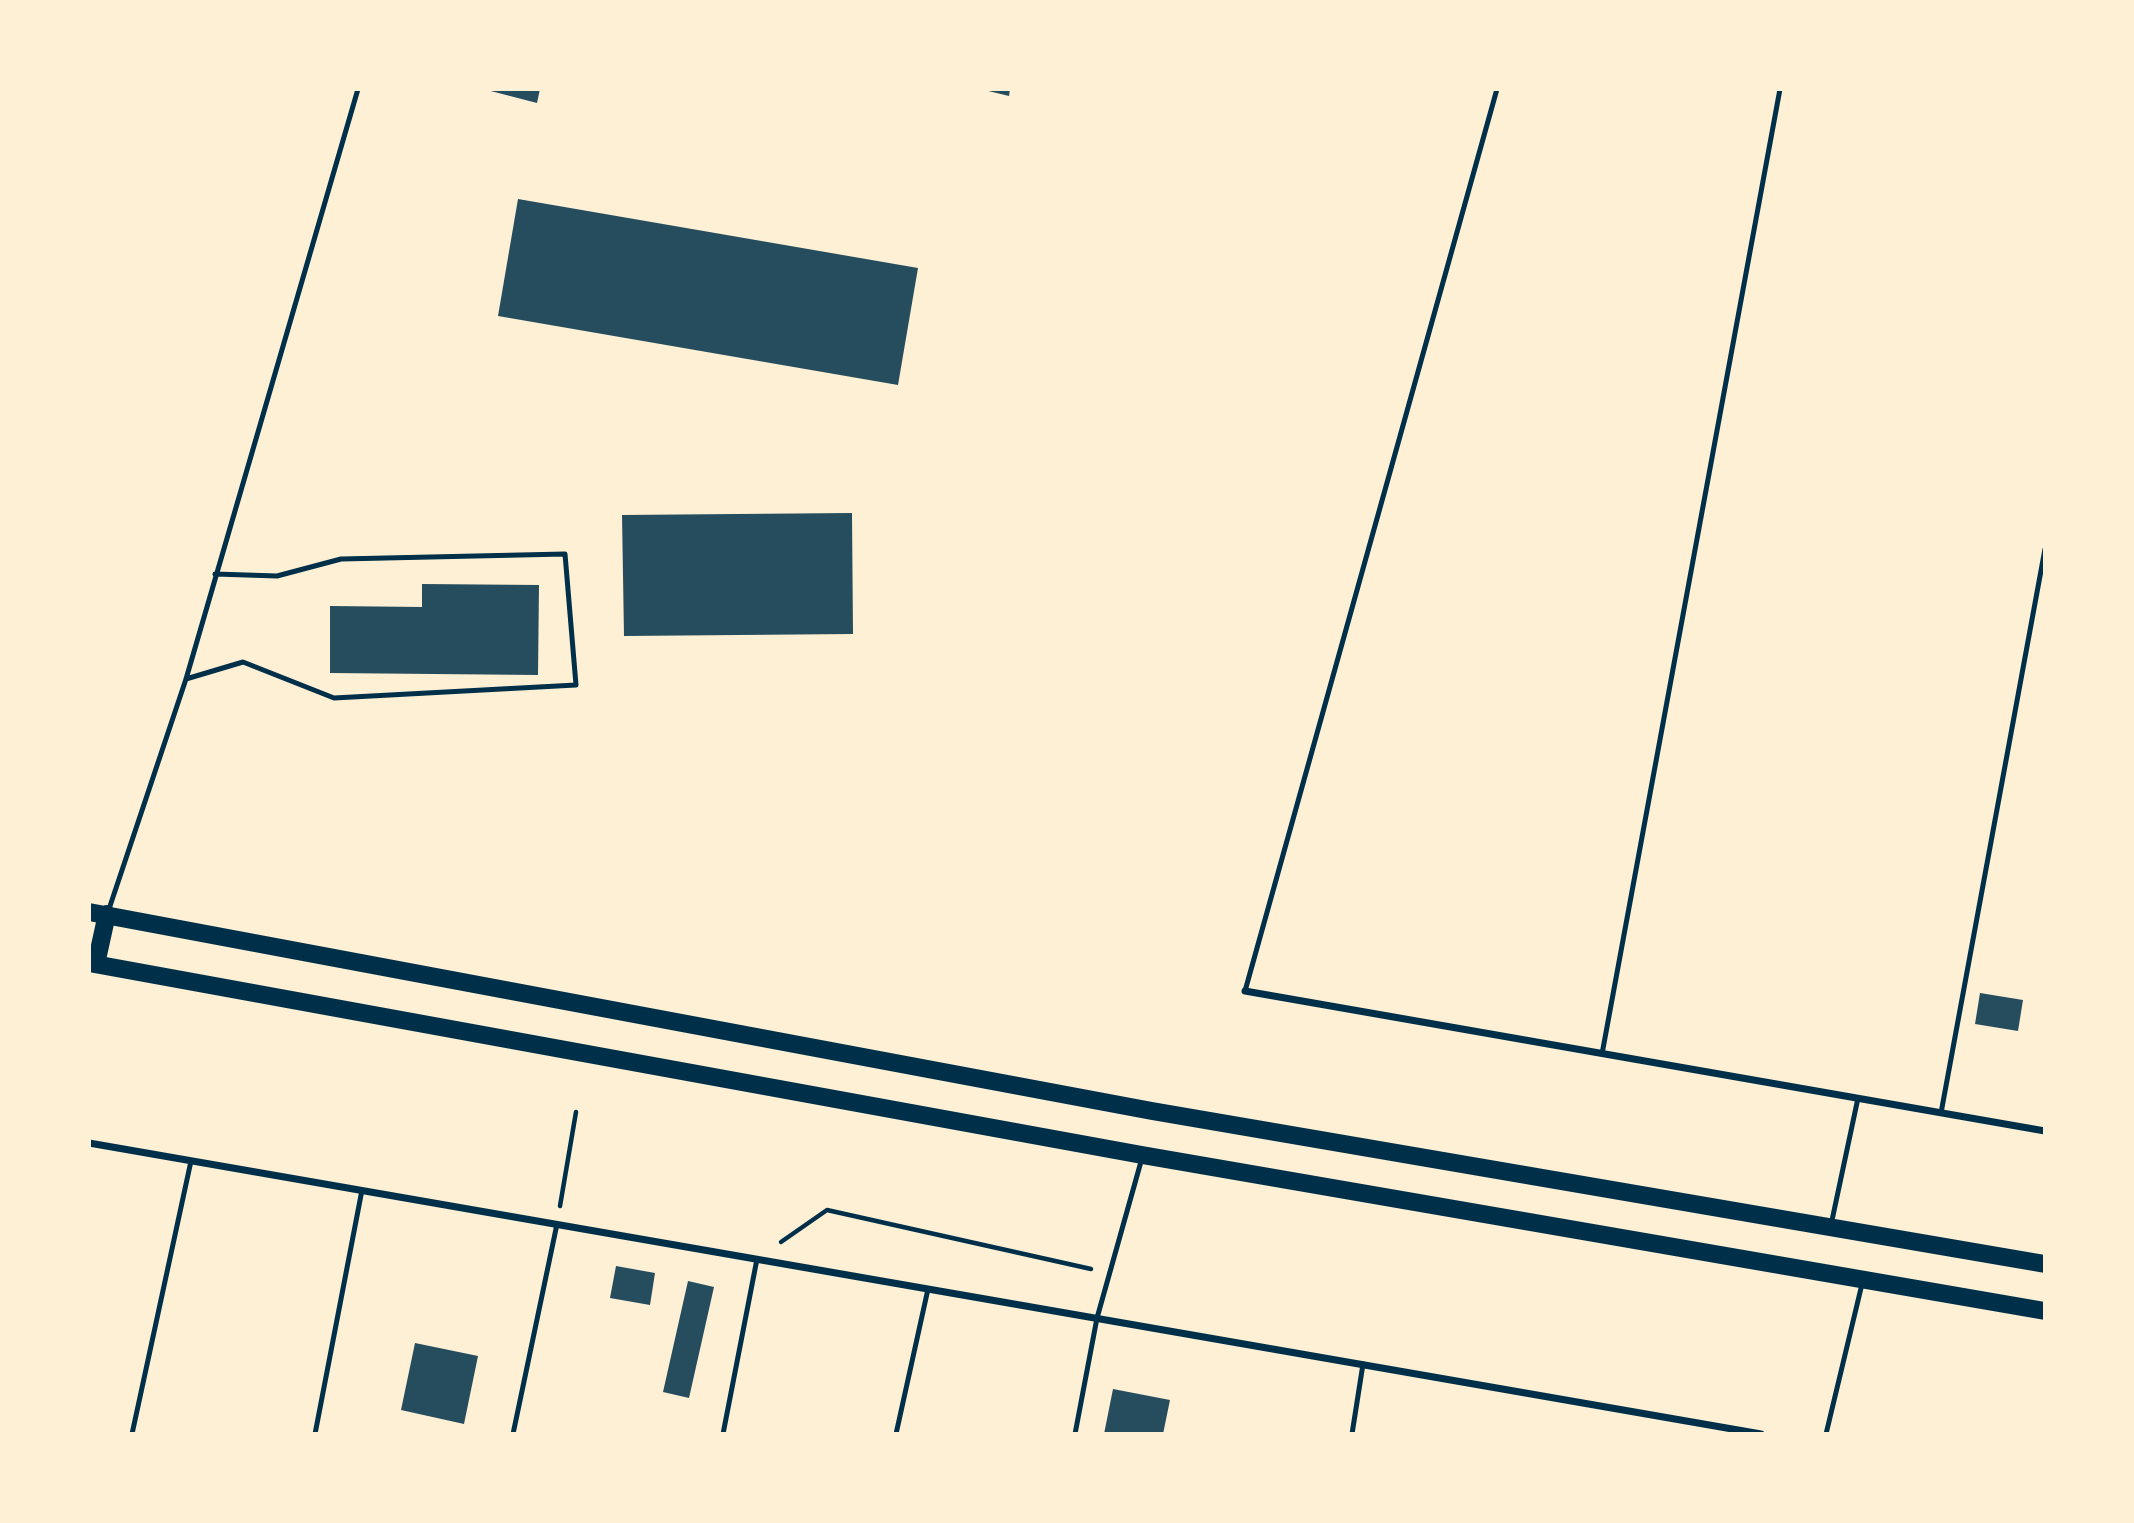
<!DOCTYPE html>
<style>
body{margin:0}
#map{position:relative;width:2134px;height:1523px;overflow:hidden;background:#fdf0d5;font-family:Raleway,sans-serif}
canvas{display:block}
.frame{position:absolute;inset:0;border:91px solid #fdf0d5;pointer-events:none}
</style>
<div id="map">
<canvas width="2134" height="1523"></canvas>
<div class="frame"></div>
</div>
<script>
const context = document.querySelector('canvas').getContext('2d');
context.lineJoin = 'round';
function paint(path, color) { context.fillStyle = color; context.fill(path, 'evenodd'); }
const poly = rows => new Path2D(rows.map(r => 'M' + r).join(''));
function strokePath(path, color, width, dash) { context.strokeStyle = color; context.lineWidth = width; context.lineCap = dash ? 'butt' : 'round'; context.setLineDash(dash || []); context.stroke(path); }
const building = poly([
 [483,89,540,89,537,103],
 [980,89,1010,89,1009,96],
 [518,199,918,268,898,385,498,316],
 [852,513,853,634,624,636,622,515],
 [422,584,539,585,538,675,330,673,330,606,422,607],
 [1980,993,2023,1000,2018,1031,1975,1024],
 [616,1266,655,1273,650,1305,610,1298],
 [688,1281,714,1287,689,1398,663,1392],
 [415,1343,478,1356,464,1424,401,1410],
 [1113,1389,1170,1400,1163,1434,1104,1434]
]);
const path = poly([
 [560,1206,576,1112],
 [781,1242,827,1210,1091,1269]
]);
const service = poly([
 [186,679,243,662,334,698,576,685,565,554,341,559,277,576,215,574],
 [108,912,186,679,358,89],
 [1245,991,1497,89],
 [1602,1054,1780,89],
 [1941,1113,2045,549],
 [1831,1225,1858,1098],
 [132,1434,191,1161],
 [315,1434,362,1190],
 [513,1434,557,1224],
 [723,1434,757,1259],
 [896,1434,928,1289],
 [1075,1434,1097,1318,1142,1158],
 [1352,1434,1363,1364],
 [1826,1434,1862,1284]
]);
const minor = poly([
 [1245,991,2045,1131],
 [89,1143,1761,1434]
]);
const primary = poly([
 [89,912,1152,1111,2045,1264],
 [89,963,1142,1155,2045,1311],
 [96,964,107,914]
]);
paint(building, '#264d5e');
strokePath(path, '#003049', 4.5);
strokePath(service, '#003049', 5);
strokePath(minor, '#003049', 7);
strokePath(primary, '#003049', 18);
</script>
